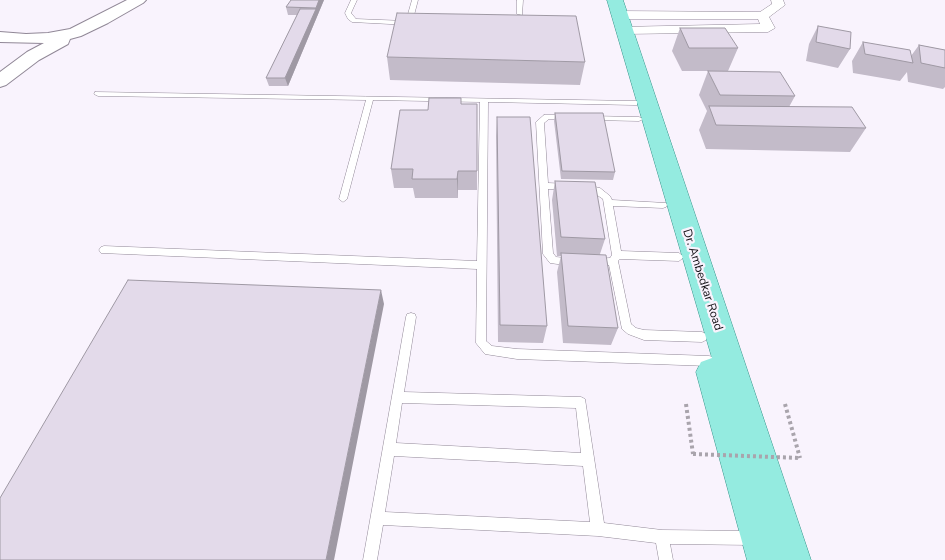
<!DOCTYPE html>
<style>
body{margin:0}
canvas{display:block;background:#f9f3fd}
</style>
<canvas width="945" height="560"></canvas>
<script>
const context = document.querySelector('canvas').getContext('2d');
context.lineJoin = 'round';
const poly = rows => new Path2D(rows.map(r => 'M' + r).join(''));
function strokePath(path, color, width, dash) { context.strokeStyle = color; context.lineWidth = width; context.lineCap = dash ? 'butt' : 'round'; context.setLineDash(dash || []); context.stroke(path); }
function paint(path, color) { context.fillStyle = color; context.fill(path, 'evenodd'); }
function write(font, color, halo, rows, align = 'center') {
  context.font = font + ' "Nunito Sans",sans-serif'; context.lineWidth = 4.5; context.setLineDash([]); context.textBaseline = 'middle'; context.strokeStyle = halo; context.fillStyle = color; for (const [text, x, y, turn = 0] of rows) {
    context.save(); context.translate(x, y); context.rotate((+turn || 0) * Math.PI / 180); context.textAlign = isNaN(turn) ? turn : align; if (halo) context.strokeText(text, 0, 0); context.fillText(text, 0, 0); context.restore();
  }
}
const path = poly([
 [686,404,693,454],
 [785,404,800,458]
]);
const service = poly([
 [351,0,357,0,351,13,356,19,406,21,412,0,418,0,412,23,409,25,352,22,348,19,345,13,351,0],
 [517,0,523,0,522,15,517,14,517,0],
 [95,92,637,101,637,105,634,105,488,102,486,341,492,346,517,349,709,356,713,357,715,361,713,365,709,366,517,359,485,354,476,343,477,269,101,253,99,250,101,247,104,246,477,261,480,102,373,100,347,199,343,202,339,199,366,100,98,96,94,94,95,92],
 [544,115,569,115,573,117,569,119,549,119,544,123,548,183,568,184,572,187,568,190,548,189,553,253,556,257,575,259,577,262,572,266,550,263,543,254,536,122,544,115],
 [588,116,639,117,643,119,639,121,591,120,587,118,588,116],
 [585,185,600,188,610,196,612,200,666,203,667,205,666,207,663,208,613,206,621,251,679,253,684,257,679,261,620,259,618,261,631,324,636,328,644,330,702,332,706,334,707,337,706,340,702,342,644,340,628,334,622,329,609,265,594,267,589,263,594,259,610,258,612,255,603,199,594,193,582,190,581,188,585,185],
 [411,313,415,314,416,317,404,392,581,397,585,399,604,523,662,530,753,531,758,533,760,538,758,543,753,545,670,544,673,560,659,560,656,543,598,536,383,525,377,560,363,560,406,317,407,314,411,313],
 [402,403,576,408,581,453,396,443,402,403],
 [394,456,583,466,590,522,385,512,394,456]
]);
const minor = poly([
 [771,0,783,0,785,5,769,17,775,28,768,32,624,34,617,30,619,27,760,24,758,19,619,19,613,15,619,11,760,12,772,4,771,0]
]);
const tertiary = poly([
 [127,0,146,0,143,3,108,23,81,36,70,39,68,44,39,60,6,85,0,87,0,72,27,52,44,43,0,42,0,32,26,34,48,33,70,29,127,0]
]);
const primary = poly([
 [607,0,623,0,811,560,747,560,696,372,701,362,712,358,607,0]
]);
const pathBridge = poly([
 [693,454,800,458]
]);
const wall = poly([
 [291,0,324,0,288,86,269,86,266,78,297,15,288,15,286,7],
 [818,26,850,49,838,68,806,61,809,44],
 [680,28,738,48,728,71,682,71,672,51],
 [863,42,911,56,919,45,945,50,945,87,943,89,908,82,907,72,900,81,853,73,852,61],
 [387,57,585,62,580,85,390,80],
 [708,71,795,96,789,107,866,128,850,152,706,149,699,130,707,111,699,95],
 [461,104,477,104,477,190,458,190,458,198,415,198,413,188,394,188,391,169,428,110],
 [555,113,615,172,613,180,561,179,554,121],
 [497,117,547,326,543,343,498,342,496,136],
 [555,181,605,239,600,254,618,328,611,345,563,343,557,272,561,256,557,256,552,200]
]);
const shadedWall = poly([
 [319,0,324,0,288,86,285,78],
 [458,171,458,198,457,179],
 [381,290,384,304,334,560,326,560]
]);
const building = poly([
 [291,0,319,0,316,8,286,7,291,0],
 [300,9,316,9,285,78,266,78,300,9],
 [397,13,576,16,585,62,387,57,397,13],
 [818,26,851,32,850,49,816,42,818,26],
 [680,28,725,28,738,48,689,48,680,28],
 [863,42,910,50,913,63,865,54,863,42],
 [919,45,945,50,945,68,921,63,919,45],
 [708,71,780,72,795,96,720,95,708,71],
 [429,98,461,98,461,104,477,104,477,171,458,171,457,179,412,179,413,169,391,169,400,110,428,110,429,98],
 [709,106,852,107,866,128,716,125,709,106],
 [555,113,603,113,615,172,562,171,555,113],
 [497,117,530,117,547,326,500,325,497,117],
 [555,181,595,182,605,239,561,237,555,181],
 [561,253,606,255,618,328,568,326,561,253],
 [128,280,381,290,326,560,0,560,0,498,128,280]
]);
const streetNames = [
 ["Dr. Ambedkar Road",702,280,72]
];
strokePath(service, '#918897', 1);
strokePath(minor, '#918897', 1);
strokePath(tertiary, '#918897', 2);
strokePath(primary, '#38958b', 1);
strokePath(path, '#a9a4ac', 4, [3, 3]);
paint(service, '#fff');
paint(minor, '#fff');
paint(tertiary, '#fff');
paint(primary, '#94ebe0');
strokePath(pathBridge, '#a9a4ac', 4, [3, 3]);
paint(wall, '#c3bbc9');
paint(shadedWall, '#9f99a4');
paint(building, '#e3daea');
strokePath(building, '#9f99a4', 1);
write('12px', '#131015', '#f9f3fd', streetNames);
</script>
